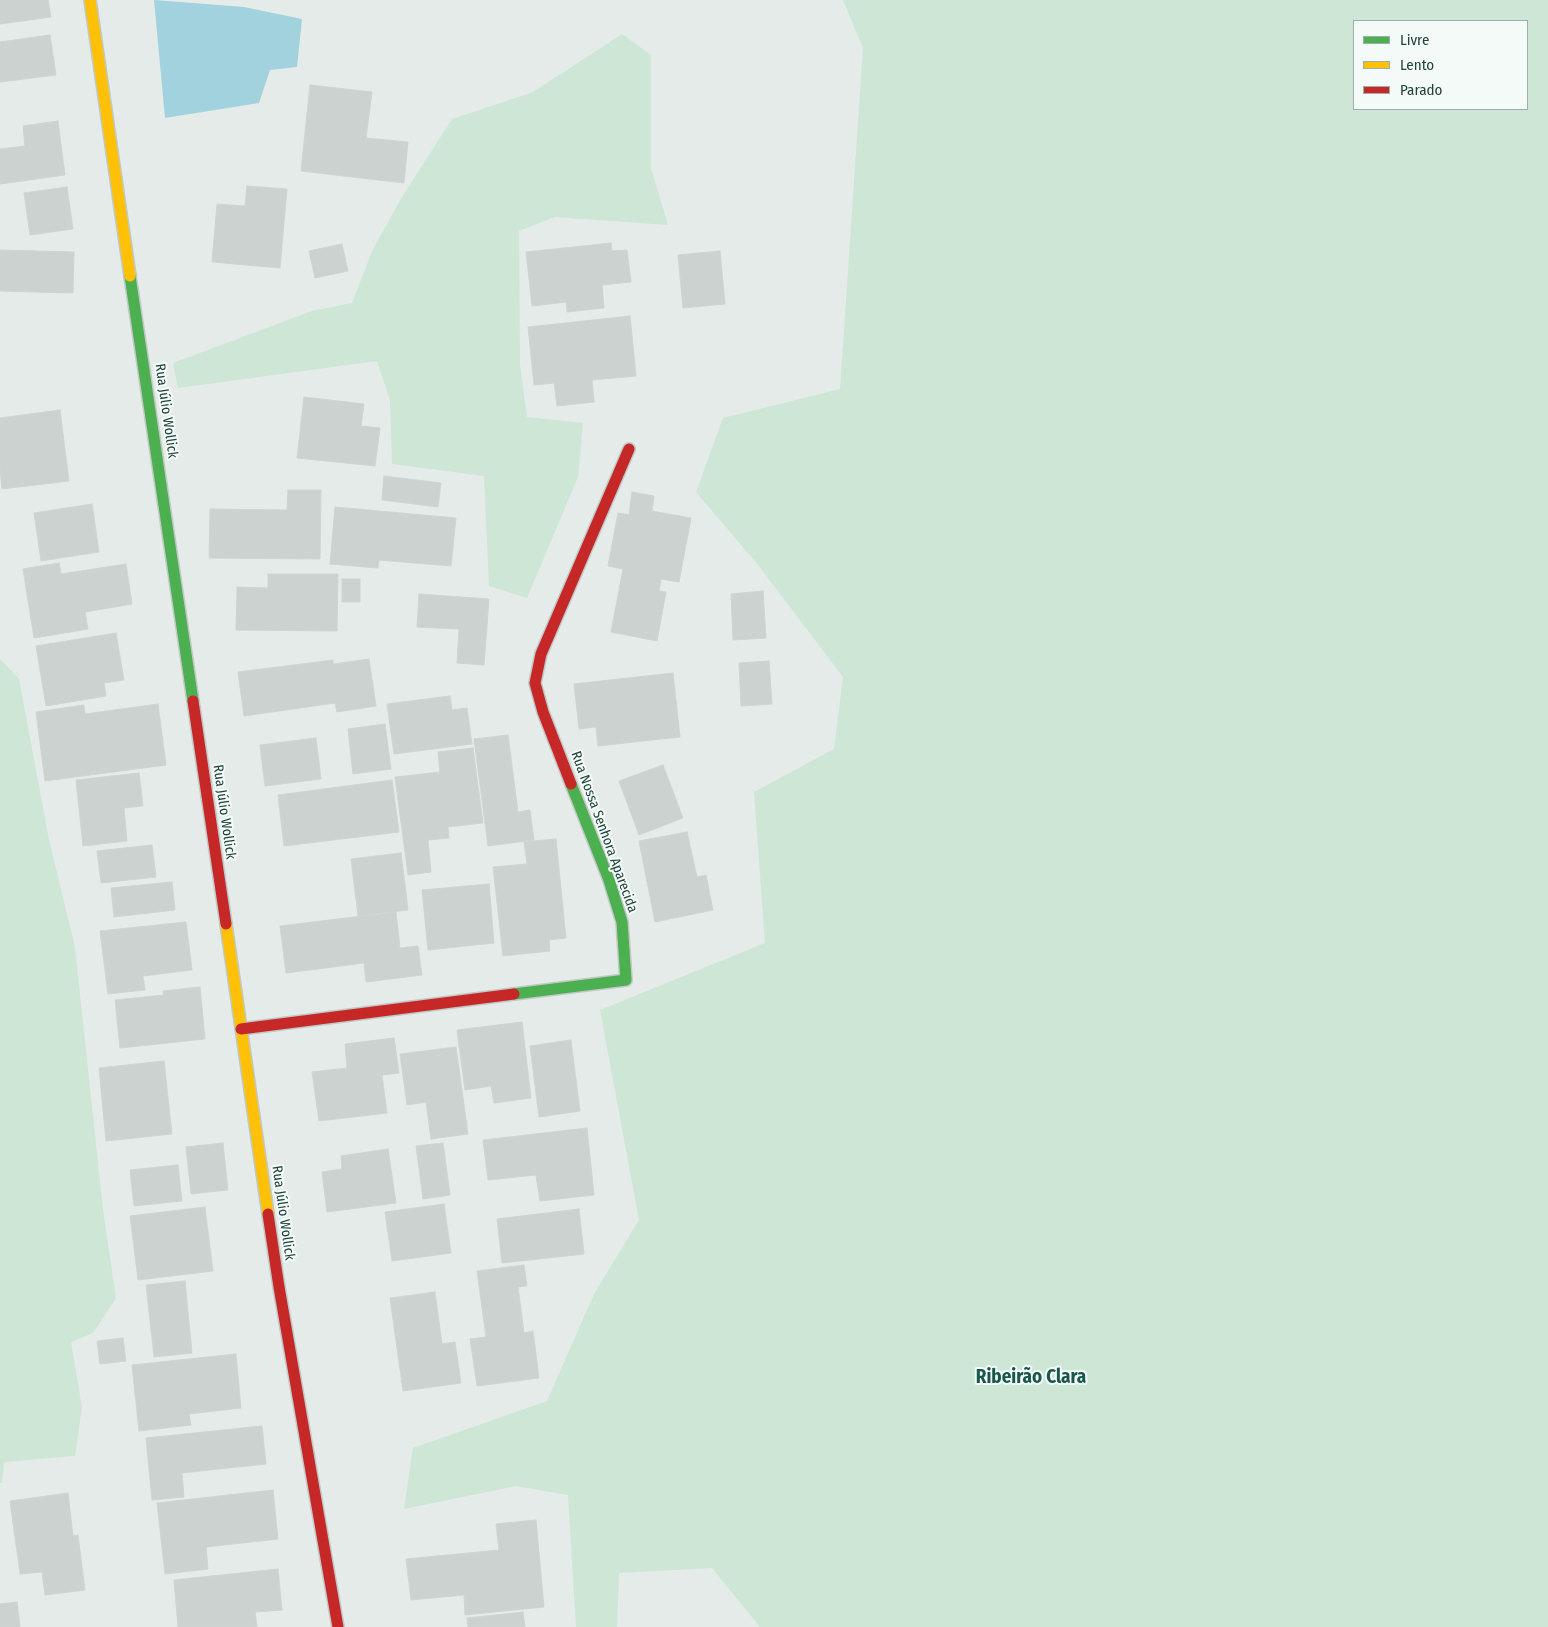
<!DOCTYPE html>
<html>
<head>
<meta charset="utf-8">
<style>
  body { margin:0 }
  #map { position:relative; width:1548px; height:1627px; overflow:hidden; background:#e5ebe9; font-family:"Fira Sans Condensed",sans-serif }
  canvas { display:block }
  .legend { position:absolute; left:1353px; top:20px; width:175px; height:90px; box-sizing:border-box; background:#f4faf7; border:1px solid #9fb0ac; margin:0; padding:6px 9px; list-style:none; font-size:15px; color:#20423b }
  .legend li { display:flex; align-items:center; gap:10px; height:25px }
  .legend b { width:25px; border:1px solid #9fb0ac }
</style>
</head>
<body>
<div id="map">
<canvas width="1548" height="1627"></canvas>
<ul class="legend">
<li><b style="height:6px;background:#4caf50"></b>Livre</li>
<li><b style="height:6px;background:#ffc107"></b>Lento</li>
<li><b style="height:6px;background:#c62828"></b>Parado</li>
</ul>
</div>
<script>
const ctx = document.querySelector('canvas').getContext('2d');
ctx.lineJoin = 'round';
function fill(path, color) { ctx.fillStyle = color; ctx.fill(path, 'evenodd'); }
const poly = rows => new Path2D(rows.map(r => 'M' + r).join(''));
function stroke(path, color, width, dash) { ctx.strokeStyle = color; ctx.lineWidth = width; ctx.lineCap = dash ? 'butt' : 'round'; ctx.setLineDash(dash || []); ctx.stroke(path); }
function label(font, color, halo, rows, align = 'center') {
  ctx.font = font + ' "Fira Sans Condensed",sans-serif'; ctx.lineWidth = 4; ctx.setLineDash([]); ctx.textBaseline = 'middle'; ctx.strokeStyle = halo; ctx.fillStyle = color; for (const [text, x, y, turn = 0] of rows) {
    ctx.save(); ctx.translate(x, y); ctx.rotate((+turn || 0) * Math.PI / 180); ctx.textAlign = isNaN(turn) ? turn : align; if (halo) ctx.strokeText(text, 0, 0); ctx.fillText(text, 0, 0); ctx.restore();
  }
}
const green = poly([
  [843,0,1548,0,1548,1627,760,1627,712,1568,619,1573,617,1627,576,1627,568,1495,516,1486,404,1509,413,1448,547,1401,594,1294,639,1220,600,1010,765,943,754,792,834,749,843,677,759,566,696,492,723,418,840,389,863,48],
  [1354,21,1527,21,1527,109,1354,109],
  [622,34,651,55,651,168,668,225,555,217,519,231,520,365,527,417,583,423,578,477,527,598,489,586,484,476,392,464,390,400,377,361,178,388,173,363,312,311,352,303,373,249,402,197,452,119,533,92],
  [0,659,19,679,49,840,75,947,103,1210,116,1298,93,1333,71,1342,82,1407,75,1456,4,1462,2,1483,0,1483]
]);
const water = poly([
  [154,0,244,7,302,19,297,67,270,70,259,103,165,118]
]);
const building = poly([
  [0,0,48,0,51,17,0,24,0,0],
  [50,35,56,75,0,82,0,42,50,35],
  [310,85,372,92,366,138,408,142,404,183,301,171,310,85],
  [58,121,65,175,0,184,0,149,25,146,23,126,58,121],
  [247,186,287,189,280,268,212,262,217,204,245,206,247,186],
  [67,187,73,229,30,235,24,193,67,187],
  [611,243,612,251,627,250,631,282,602,285,604,308,567,312,566,302,532,306,526,252,611,243],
  [342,244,348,271,315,278,309,251,342,244],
  [0,250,74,252,73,293,0,291,0,250],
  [720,251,725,304,683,308,678,255,720,251],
  [630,316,636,376,592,380,594,402,557,406,554,383,534,385,528,327,630,316],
  [304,397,364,404,361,426,380,428,375,466,297,458,304,397],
  [60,410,69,481,2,489,0,469,0,418,60,410],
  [384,476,441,483,438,507,382,500,384,476],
  [288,490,321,490,320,559,209,558,210,509,287,510,288,490],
  [632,492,654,496,652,511,691,518,679,582,661,579,659,591,666,592,657,641,611,632,623,569,608,566,618,513,629,515,632,492],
  [92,504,99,552,41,561,34,513,92,504],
  [335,507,456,518,451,566,379,560,378,568,330,564,335,507],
  [59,563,61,574,126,564,132,604,85,612,88,629,34,638,23,569,59,563],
  [268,574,338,574,337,631,236,630,237,587,268,588,268,574],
  [342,579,360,579,360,602,342,602,342,579],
  [763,591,766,638,733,640,731,594,763,591],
  [419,594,489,599,484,665,457,663,459,629,417,627,419,594],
  [116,633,124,680,104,683,106,696,46,706,36,646,116,633],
  [369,659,376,706,337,712,335,703,244,716,238,672,333,660,333,664,369,659],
  [769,661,772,704,741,706,739,663,769,661],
  [673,673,680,737,598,746,596,727,579,729,574,684,673,673],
  [450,696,452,710,467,708,472,744,394,754,387,704,450,696],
  [158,704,166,765,45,781,36,712,84,705,85,714,158,704],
  [385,724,391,769,353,774,348,729,385,724],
  [508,735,518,812,530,810,534,840,488,846,474,739,508,735],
  [316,738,321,779,265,786,260,745,316,738],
  [473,748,483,823,448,827,449,838,428,840,431,872,408,875,395,777,440,772,438,752,473,748],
  [663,765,683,818,639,835,619,781,663,765],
  [139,773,143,806,124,808,127,841,83,846,76,780,139,773],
  [392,780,399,832,284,846,278,795,392,780],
  [687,832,697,877,706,875,713,910,655,922,639,841,687,832],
  [556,839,566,938,549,940,550,951,503,956,493,867,527,864,524,842,556,839],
  [152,845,156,877,101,883,97,851,152,845],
  [401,853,408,910,358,916,351,859,401,853],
  [172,882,175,910,114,917,111,888,172,882],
  [489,884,494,943,428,950,422,890,489,884],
  [396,912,400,948,418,946,422,975,366,982,364,963,286,973,280,926,396,912],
  [186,922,192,970,143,976,145,990,108,994,100,931,186,922],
  [200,987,205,1039,120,1048,115,1000,164,995,163,991,200,987],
  [522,1022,531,1098,494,1103,491,1086,465,1090,457,1030,522,1022],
  [394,1038,399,1073,382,1075,387,1113,319,1121,312,1072,347,1068,345,1044,394,1038],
  [571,1040,580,1111,539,1117,530,1046,571,1040],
  [456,1047,468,1134,431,1139,426,1102,407,1105,400,1054,456,1047],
  [164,1061,172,1134,106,1141,99,1068,164,1061],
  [587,1128,594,1195,540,1201,536,1175,488,1180,483,1140,587,1128],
  [223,1143,228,1190,191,1194,186,1147,223,1143],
  [443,1143,450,1195,423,1199,416,1146,443,1143],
  [388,1149,396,1203,327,1212,322,1172,342,1169,341,1156,388,1149],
  [178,1165,182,1201,134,1206,130,1170,178,1165],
  [444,1204,451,1253,392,1261,385,1212,444,1204],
  [205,1207,213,1271,138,1280,130,1216,205,1207],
  [579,1209,584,1254,502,1263,497,1219,579,1209],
  [524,1265,527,1286,518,1287,524,1333,533,1331,539,1378,477,1386,470,1339,486,1337,477,1271,524,1265],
  [185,1281,192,1353,154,1357,146,1285,185,1281],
  [435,1292,442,1344,455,1342,461,1383,403,1391,390,1298,435,1292],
  [123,1338,126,1361,100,1364,97,1341,123,1338],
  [236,1354,241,1408,189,1414,191,1425,139,1431,132,1365,236,1354],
  [262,1426,266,1464,182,1473,184,1497,152,1500,146,1438,262,1426],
  [273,1490,278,1539,206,1547,208,1569,165,1574,157,1503,273,1490],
  [68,1493,73,1536,78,1535,85,1590,45,1595,42,1572,20,1574,10,1501,68,1493],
  [536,1520,544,1607,465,1615,464,1595,411,1600,406,1559,499,1550,496,1524,536,1520],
  [278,1569,282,1610,255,1612,257,1627,178,1627,174,1580,278,1569],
  [17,1602,20,1627,0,1627,0,1604,17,1602],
  [523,1612,525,1627,468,1627,467,1618,523,1612]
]);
const fast = poly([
  [130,276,193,701],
  [514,994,626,980,622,922,609,880,571,784]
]);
const slow = poly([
  [90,0,130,276],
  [226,924,268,1214]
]);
const jam = poly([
  [193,701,226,924],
  [571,784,543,712,535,683,541,654,629,449],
  [241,1029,514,994],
  [268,1214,279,1287,338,1627]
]);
const streetNames = [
  ["Rua Júlio Wollick",166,411,82],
  ["Rua Júlio Wollick",224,812,82],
  ["Rua Nossa Senhora Aparecida",604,832,70],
  ["Rua Júlio Wollick",283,1213,82]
];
const districtNames = [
  ["Ribeirão Clara",1031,1378]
];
fill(green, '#cde6d6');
fill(water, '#a1d2de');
fill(building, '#ccd2d0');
stroke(building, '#ced4d2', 1);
stroke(fast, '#c0c9c6', 14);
stroke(slow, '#c0c9c6', 14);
stroke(jam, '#c0c9c6', 14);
stroke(fast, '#4caf50', 11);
stroke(slow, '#ffc107', 11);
stroke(jam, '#c62828', 11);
label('14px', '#20423b', '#f4faf7', streetNames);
label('bold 19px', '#19574c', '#f4faf7', districtNames);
</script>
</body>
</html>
